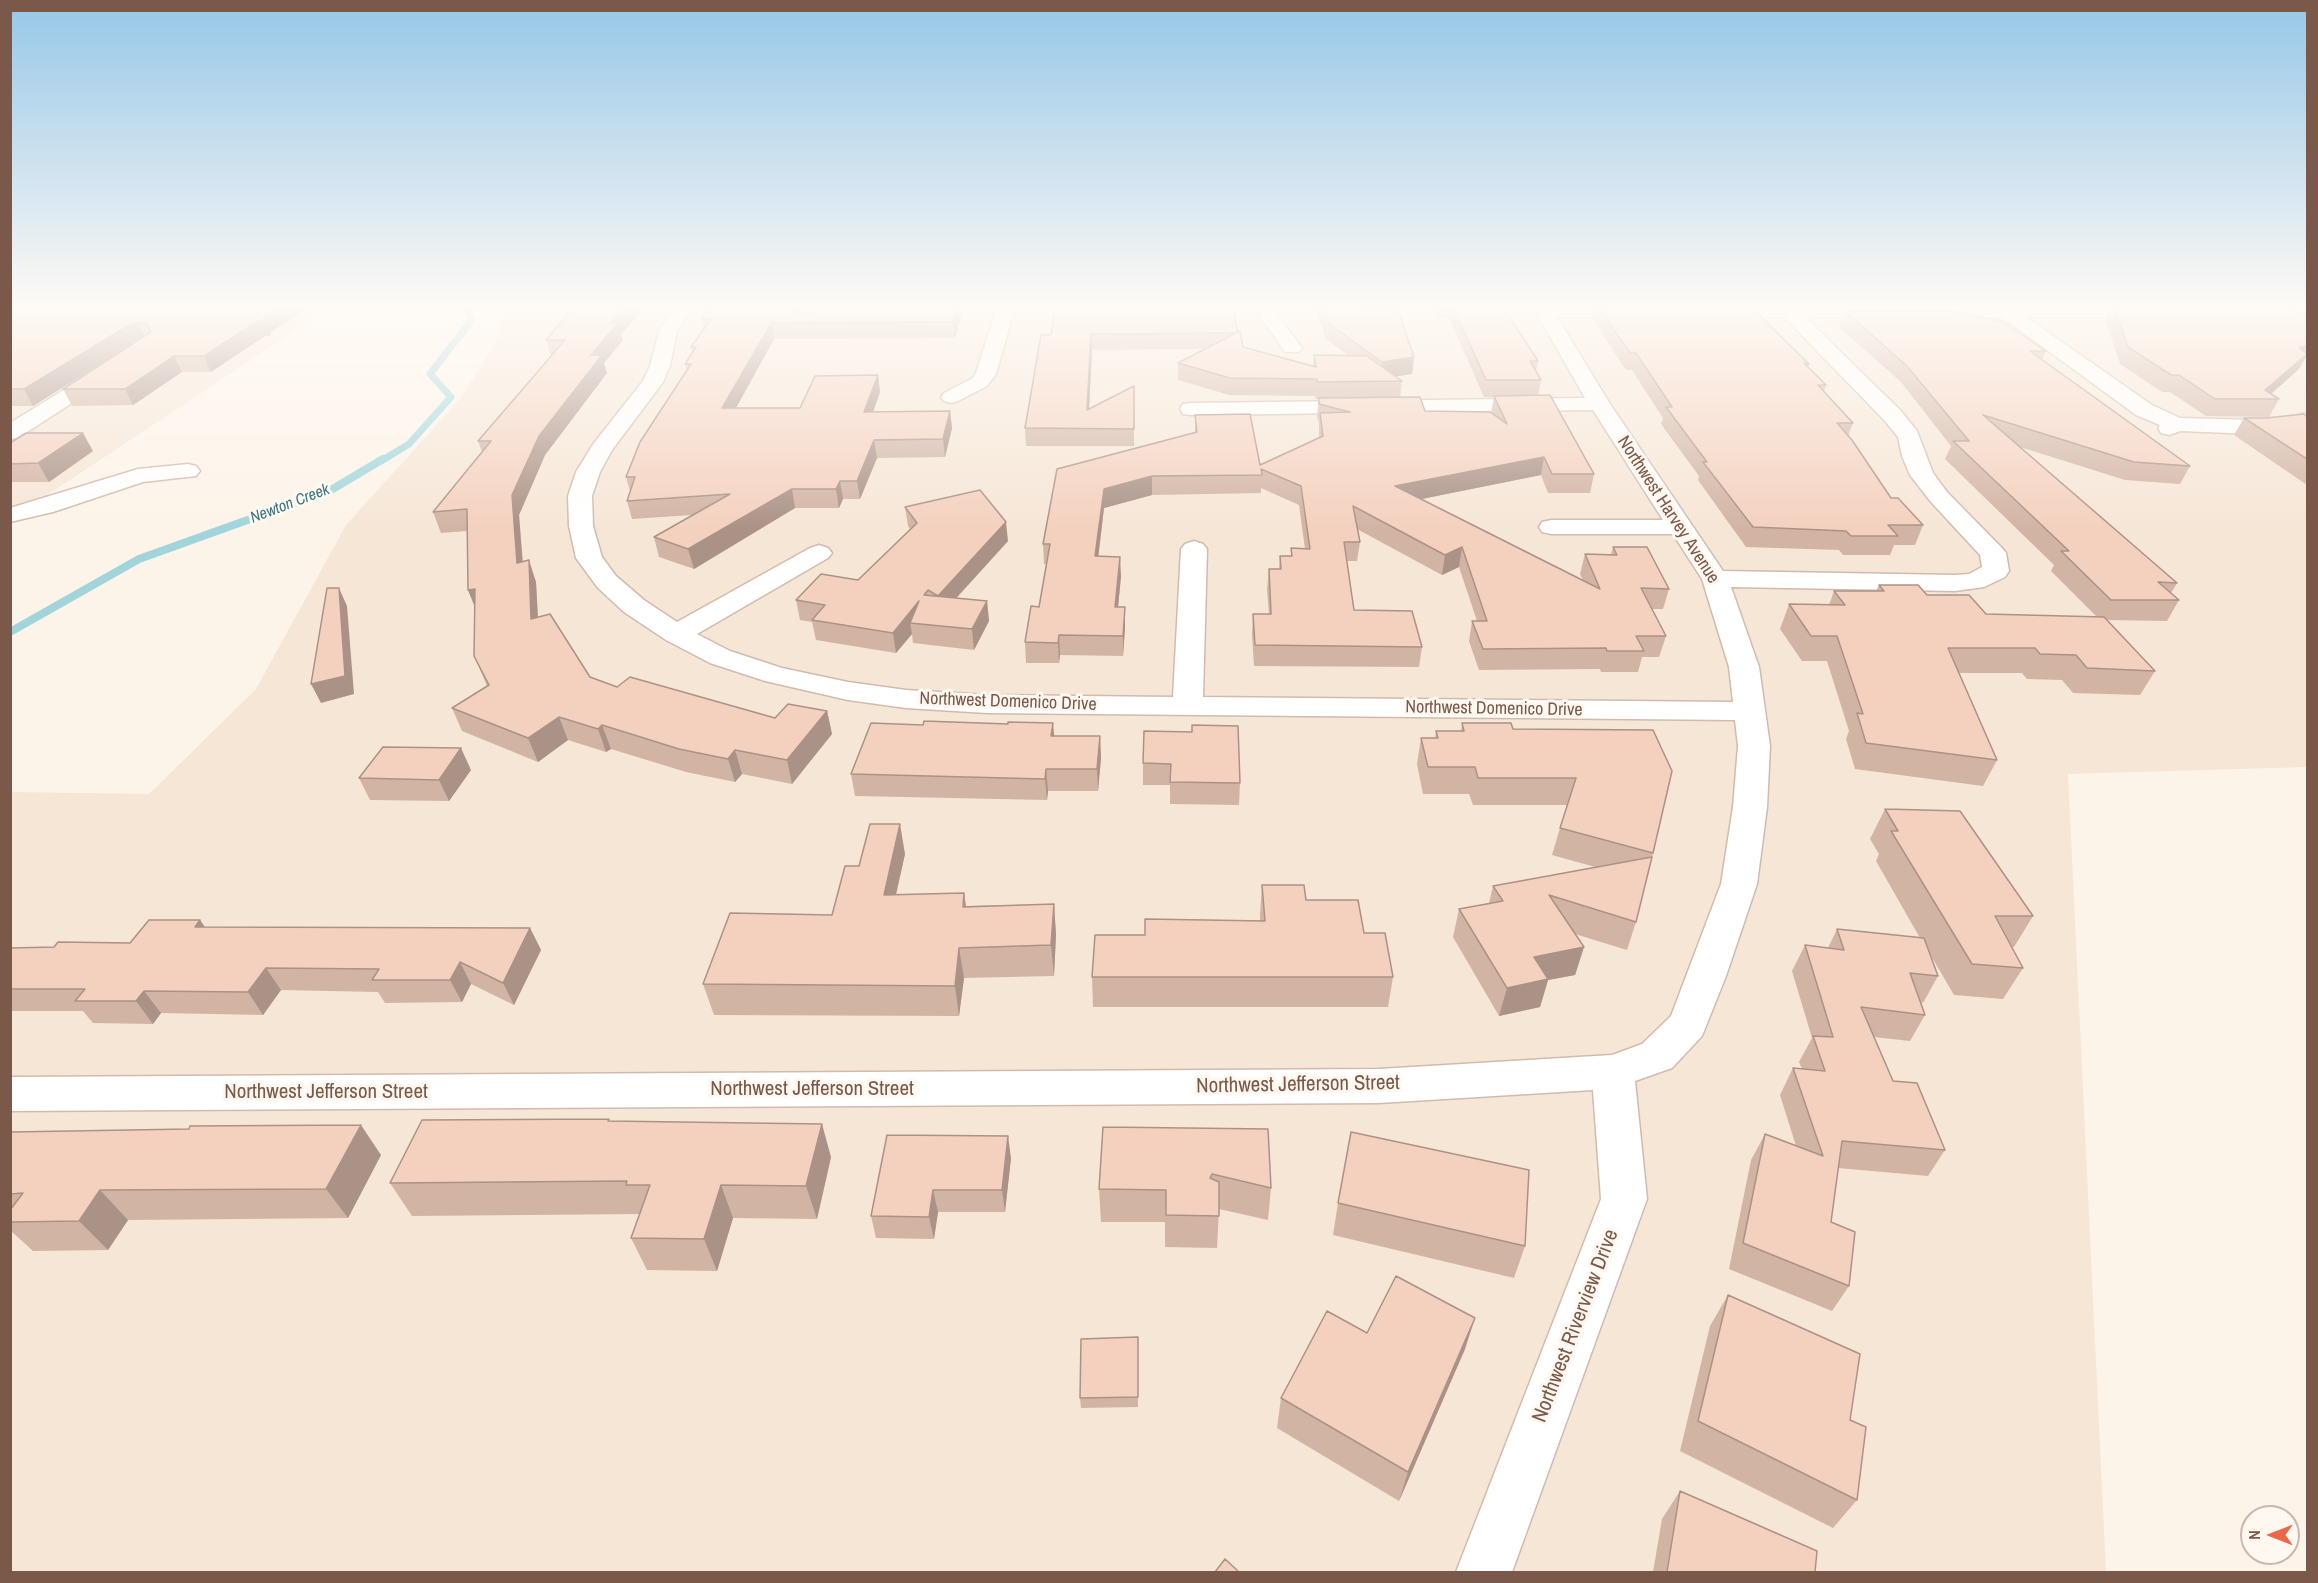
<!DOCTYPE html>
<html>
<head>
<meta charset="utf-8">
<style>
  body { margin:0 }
  #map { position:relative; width:2318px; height:1583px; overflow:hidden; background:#fdf4e9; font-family:"Archivo Narrow",sans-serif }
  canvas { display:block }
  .frame { position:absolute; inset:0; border:12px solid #7a594a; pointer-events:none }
  .north { position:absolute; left:2240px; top:1505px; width:60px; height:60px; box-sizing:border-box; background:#fff8f0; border:2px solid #cab8ae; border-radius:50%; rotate:270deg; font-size:16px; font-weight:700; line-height:24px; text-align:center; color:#7a594a }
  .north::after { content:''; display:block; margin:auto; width:21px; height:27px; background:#ec6649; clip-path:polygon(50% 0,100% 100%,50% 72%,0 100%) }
</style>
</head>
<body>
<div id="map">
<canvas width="2318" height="1583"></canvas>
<div class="frame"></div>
<div class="north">N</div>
</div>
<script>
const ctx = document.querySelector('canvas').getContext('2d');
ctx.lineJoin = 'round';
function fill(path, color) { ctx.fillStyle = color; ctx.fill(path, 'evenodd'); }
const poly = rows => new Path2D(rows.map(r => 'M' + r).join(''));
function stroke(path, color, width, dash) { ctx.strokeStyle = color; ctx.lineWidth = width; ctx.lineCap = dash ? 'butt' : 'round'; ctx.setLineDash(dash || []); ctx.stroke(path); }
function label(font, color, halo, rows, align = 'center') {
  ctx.font = font + ' "Archivo Narrow",sans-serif'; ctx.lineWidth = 6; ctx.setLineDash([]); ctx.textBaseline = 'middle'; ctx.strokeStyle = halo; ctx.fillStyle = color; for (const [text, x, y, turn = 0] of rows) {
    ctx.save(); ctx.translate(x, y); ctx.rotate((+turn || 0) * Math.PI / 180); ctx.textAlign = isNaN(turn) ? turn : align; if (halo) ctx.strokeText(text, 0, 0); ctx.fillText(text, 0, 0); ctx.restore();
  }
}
const residential = poly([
  [11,307,331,307,11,519],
  [503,307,2307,307,2307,767,2068,774,2106,1572,11,1572,11,792,149,794,256,689,346,525,460,399,498,338]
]);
const streamFar1 = poly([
  [381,461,409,444,451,397,430,374,471,321,466,307]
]);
const stream = poly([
  [10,632,139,559,331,490,383,459]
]);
const minor = poly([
  [675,307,693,307,677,331,670,366,663,382,612,450,600,472,592,496,593,526,602,557,616,576,644,600,677,622,810,548,819,545,828,548,832,553,828,558,697,634,730,651,782,668,848,682,906,690,987,695,1173,697,1181,549,1185,544,1194,541,1203,544,1207,549,1203,697,1733,702,1729,667,1702,579,1673,534,1551,534,1542,532,1539,527,1542,522,1551,520,1663,520,1593,410,1191,415,1183,414,1180,409,1183,404,1191,403,1585,398,1533,307,1644,308,1647,312,1644,316,1638,317,1557,317,1610,404,1723,571,1955,575,1969,574,1982,567,1980,555,1931,502,1910,475,1902,456,1898,437,1885,421,1784,317,1711,317,1705,316,1702,312,1705,308,2156,307,2163,312,2160,316,2154,317,2026,317,2152,405,2180,418,2255,420,2283,418,2308,413,2308,426,2283,432,2255,434,2180,431,2169,435,2161,433,2158,428,2160,425,2136,415,2002,317,1805,317,1901,411,1917,431,1933,473,1947,492,2002,548,2006,553,2009,571,2005,577,1984,587,1955,591,1731,587,1759,667,1770,746,1767,807,1757,884,1726,976,1702,1036,1672,1068,1635,1081,1647,1199,1512,1572,1456,1572,1601,1199,1593,1090,1379,1103,10,1111,10,1077,1379,1069,1612,1055,1642,1044,1671,1016,1721,884,1733,807,1738,746,1735,720,987,713,906,708,848,700,765,681,710,663,666,640,624,612,598,588,576,558,569,526,568,496,576,472,594,443,643,381,650,366,659,331,675,307],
  [997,307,1015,307,996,374,987,386,958,401,951,403,944,401,941,397,944,393,973,378,976,373,997,307],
  [1258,307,1276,307,1278,316,1302,348,1299,352,1285,352,1260,316,1258,307],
  [105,367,112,369,115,373,112,377,18,438,10,439,10,423,98,369,105,367],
  [188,464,196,466,200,471,196,476,143,482,53,512,10,522,10,508,138,469,188,464]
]);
const wall = poly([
  [10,307,308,307,271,332,270,336,265,336,211,372,182,372,133,405,72,406,63,389,117,353,33,406,10,406],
  [571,307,645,307,621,334,623,340,604,363,607,373,545,455,519,515,523,562,536,582,538,617,590,677,617,687,775,718,827,711,832,734,792,784,742,774,735,782,686,772,611,749,606,752,568,740,538,762,462,731,452,708,487,686,474,656,475,607,468,590,467,531,441,533,433,512,482,452,478,441,551,356,546,340,572,310],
  [964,307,955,338,774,339,736,408,800,408,878,375,880,392,873,412,950,411,952,428,945,457,877,458,860,499,843,499,839,508,795,508,694,569,659,557,654,537,692,515,632,519,627,501,630,491,626,477,687,371,685,364,692,354,691,347,704,329,701,318,799,315,802,315],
  [1306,307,1359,307,1360,309,1414,357,1412,374,1395,376,1402,381,1400,397,1425,411,1491,413,1494,397,1484,397,1449,318,1437,318,1431,307,1503,307,1538,361,1536,371,1541,380,1538,396,1594,474,1590,493,1548,493,1541,475,1421,499,1583,580,1580,574,1585,554,1611,555,1613,547,1669,589,1663,609,1651,609,1666,636,1659,657,1642,657,1638,672,1601,672,1600,669,1479,670,1469,641,1472,621,1477,621,1459,567,1442,575,1357,529,1360,542,1357,561,1346,561,1354,610,1422,647,1419,667,1254,666,1252,634,1253,614,1269,614,1267,589,1269,569,1279,569,1280,556,1291,556,1291,548,1305,549,1299,505,1261,488,1261,493,1152,495,1104,508,1098,557,1121,576,1118,607,1125,628,1123,656,1060,655,1059,663,1026,663,1025,642,1039,607,1047,564,1044,564,1043,544,1195,433,1195,415,1260,465,1319,438,1319,422,1318,421,1317,416,1319,399,1316,399,1315,396,1229,395,1178,380,1178,363,1205,349,1092,350,1089,410,1134,386,1134,446,1026,446,1025,428,1051,335,1238,333,1243,347,1313,367,1314,355,1349,356,1326,339,1316,310,1308,311],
  [1594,307,1751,307,1809,364,1808,367,1826,385,1824,391,1853,423,1848,436,1891,498,1923,525,1915,545,1894,545,1890,555,1843,555,1839,550,1746,547,1698,480,1699,476,1661,424,1663,418,1632,370,1626,370,1592,318],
  [2111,307,2279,307,2305,359,2298,370,2271,394,2279,399,2269,417,2206,416,2170,392,2162,392,2120,364,2105,319],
  [1845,311,2046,351,2042,360,2190,466,2180,484,2125,480,2020,447,2177,583,2171,593,2179,600,2167,621,2107,620,2155,671,2140,695,2073,693,2062,680,2027,679,2022,673,1958,673,1997,760,1983,786,1855,769,1846,739,1849,731,1827,661,1802,661,1780,629,1789,604,1829,605,1834,591,1876,591,1879,585,1927,595,1986,614,2097,617,2051,571,2054,565,1945,459,1951,446,1901,382,1839,327],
  [2307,417,2307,485,2234,435,2244,418,2266,418],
  [10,443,93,451,49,482,10,482],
  [905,507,1008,541,956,598,987,601,989,621,974,650,913,643,912,634,896,653,816,640,812,622,800,620,796,600,858,580,911,530,908,526],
  [1462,723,1513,729,1653,730,1653,853,1636,922,1627,950,1575,934,1584,947,1575,975,1548,980,1540,1007,1499,1016,1453,937,1459,909,1489,903,1493,886,1595,867,1552,855,1560,828,1567,805,1473,805,1469,794,1423,794,1417,764,1421,738,1435,738,1436,731,1461,731],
  [1192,732,1240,783,1239,805,1170,804,1170,785,1143,785,1143,763],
  [1054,736,1100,736,1101,758,1098,791,1048,791,1047,800,855,796,851,774],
  [471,770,449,801,370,800,359,778],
  [1885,809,2033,916,2014,947,2012,947,2023,968,2003,999,1954,995,1930,954,1938,976,1923,1003,1921,1002,1925,1015,1910,1041,1874,1037,1893,1081,1945,1150,1928,1176,1838,1168,1831,1222,1849,1286,1832,1311,1729,1269,1751,1160,1765,1134,1796,1146,1780,1095,1793,1068,1802,1069,1799,1062,1812,1038,1792,971,1805,945,1828,948,1837,929,1920,938,1876,861,1879,854,1870,839],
  [905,854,896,895,964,893,966,906,1054,904,1056,935,1054,976,964,978,959,1016,714,1015,703,984,832,915,859,866],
  [1262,885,1306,900,1364,933,1393,977,1388,1007,1093,1007,1092,977,1145,935,1260,921,1260,914],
  [200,920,205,927,530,928,541,950,514,1005,471,984,462,1002,385,1003,378,992,281,990,263,1015,161,1013,153,1024,93,1023,83,1011,10,1011,10,948,54,947,130,943],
  [610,1121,831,1157,817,1219,733,1218,717,1271,647,1270,631,1238,640,1215,639,1214,412,1216,390,1183],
  [1103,1127,1271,1188,1268,1220,1219,1209,1217,1248,1165,1247,1165,1222,1101,1222,1099,1189],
  [10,1132,381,1155,348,1218,128,1220,108,1250,33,1251,10,1230],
  [1011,1158,1005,1212,938,1212,934,1239,876,1238,871,1216],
  [1338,1203,1525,1246,1514,1278,1333,1235],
  [1728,1295,1850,1420,1857,1500,1833,1528,1680,1451,1710,1326],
  [1367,1333,1465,1349,1399,1501,1277,1428,1281,1398],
  [1138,1337,1138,1407,1081,1408,1080,1398],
  [1680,1491,1815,1572,1653,1572,1662,1519]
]);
const shadedWall = poly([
  [279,307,308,307,271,332,270,336,265,336,211,372,204,356],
  [625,307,645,307,621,334,623,340,604,363,607,373,545,455,519,515,524,584,517,563,512,495,539,436,591,355,610,323],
  [792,307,802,307,794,324,791,308],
  [958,307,964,307,955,338,953,322],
  [138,322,146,338,139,340,33,406,24,389,131,324],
  [771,323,774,339,726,426,722,408],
  [1091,334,1092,350,1088,428,1087,410],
  [2307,345,2307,357,2305,359,2298,370,2265,399,2265,390,2299,348],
  [174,356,182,372,133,405,125,389],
  [1414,357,1412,374,1380,379,1382,362],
  [878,375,880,392,867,429,864,412],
  [950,411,952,428,945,457,943,439],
  [83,433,93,451,49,482,38,463],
  [874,440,877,458,860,499,857,481],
  [1544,457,1541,475,1392,505,1395,486],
  [1152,476,1152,495,1104,508,1096,576,1095,556,1104,489],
  [840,481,843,499,839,508,836,489],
  [792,489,795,508,694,569,688,549],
  [1006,522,1008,541,940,616,938,596],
  [1462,547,1459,567,1442,575,1445,555],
  [1120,557,1121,576,1116,628,1115,607],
  [529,560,536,582,539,641,531,619],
  [339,588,347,606,354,694,321,703,311,684],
  [475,589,477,612,468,590],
  [919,601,910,623,912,634,896,653,893,633],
  [987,601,989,621,974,650,972,629],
  [1125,607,1125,628,1123,656,1123,636],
  [1059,635,1060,655,1059,663,1058,643],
  [827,711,832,734,792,784,787,760],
  [559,717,568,740,538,762,528,738],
  [1053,723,1055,744,1051,736],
  [602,725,611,749,606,752,598,729],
  [1100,736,1101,758,1098,791,1097,769],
  [461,748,471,770,449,801,439,780],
  [735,750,742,774,735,782,728,759],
  [1046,769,1048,791,1047,800,1045,779],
  [900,824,905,854,889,925,884,895],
  [964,893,968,923,963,907],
  [1054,904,1056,935,1054,976,1051,945],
  [200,920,215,942,195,927],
  [530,928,541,950,514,1005,503,983],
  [1584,947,1575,975,1548,980,1540,1007,1499,1016,1507,988,1534,957],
  [959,948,964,978,959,1016,955,986],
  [460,962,471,984,462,1002,450,980],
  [266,968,281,990,263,1015,248,992],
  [144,991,161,1013,153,1024,136,1001],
  [822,1124,831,1157,817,1219,806,1186],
  [361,1125,381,1155,348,1218,326,1189],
  [1008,1136,1011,1158,1005,1212,1002,1190],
  [721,1185,733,1218,717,1271,704,1239],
  [100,1190,128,1220,108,1250,79,1221],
  [933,1190,938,1212,934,1239,929,1217],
  [1475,1318,1465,1349,1399,1501,1408,1472]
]);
const building = poly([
  [10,307,279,307,265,316,263,320,258,321,204,356,174,356,125,389,63,389,151,332,147,324,138,322,131,324,24,389,10,389,10,307],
  [574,307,625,307,610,323,618,323,591,355,602,355,539,436,512,495,517,563,529,560,531,619,550,614,590,677,617,687,630,677,775,718,788,704,827,711,787,760,735,750,728,759,679,749,602,725,598,729,559,717,528,738,452,708,489,685,474,656,475,589,468,590,467,509,433,512,491,441,478,441,565,340,546,340,574,307],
  [709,307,792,307,791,308,795,313,802,315,811,312,814,307,958,307,953,322,771,323,722,408,800,408,815,376,878,375,864,412,950,411,943,439,874,440,857,481,840,481,836,489,792,489,688,549,654,537,730,494,627,501,635,477,626,477,640,442,691,364,685,364,696,347,691,347,712,318,701,318,709,307],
  [1055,307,1233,307,1238,333,1240,331,1243,347,1316,367,1314,355,1367,356,1402,381,1317,382,1317,379,1230,378,1178,363,1236,333,1091,334,1087,410,1134,386,1134,429,1025,428,1041,335,1051,335,1055,307],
  [1322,307,1359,307,1360,309,1398,309,1414,357,1382,362,1328,323,1322,307],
  [1453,307,1503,307,1538,361,1530,361,1541,380,1486,380,1453,307],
  [1598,307,1751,307,1809,364,1804,363,1826,385,1818,385,1853,423,1837,423,1852,440,1891,498,1898,498,1923,525,1888,525,1898,536,1851,536,1846,531,1753,527,1703,462,1707,462,1666,407,1672,407,1636,353,1630,353,1598,307],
  [2114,307,2279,307,2307,315,2307,345,2299,348,2307,354,2265,390,2279,399,2215,399,2179,375,2171,375,2128,347,2114,307],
  [1845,311,1955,311,2003,322,2046,351,2030,351,2190,466,2134,462,1983,415,2177,583,2158,582,2179,600,2111,600,2061,551,2069,551,1953,441,1969,441,1907,366,1845,311],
  [1550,395,1594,474,1552,474,1544,457,1395,486,1600,589,1585,554,1617,555,1613,547,1647,547,1669,589,1641,588,1666,636,1636,636,1644,651,1607,651,1606,648,1483,649,1472,621,1487,621,1462,547,1445,555,1353,506,1360,542,1344,542,1354,610,1412,611,1422,647,1255,645,1253,614,1271,614,1269,569,1281,569,1280,556,1292,556,1291,548,1310,549,1301,486,1261,469,1262,475,1152,476,1104,489,1095,556,1120,557,1115,607,1125,607,1123,636,1059,635,1058,643,1025,642,1031,606,1039,607,1050,544,1043,544,1057,469,1197,432,1195,415,1250,414,1260,465,1323,436,1320,413,1350,412,1319,404,1319,398,1420,397,1425,411,1490,412,1507,424,1494,396,1550,395],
  [2304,414,2307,417,2307,459,2244,418,2266,418,2304,414],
  [26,433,83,433,38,463,10,464,10,443,26,433],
  [980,490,1006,522,938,596,928,590,924,595,987,601,972,629,910,623,919,601,893,633,812,620,825,605,796,600,821,574,858,580,917,523,905,507,980,490],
  [1879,585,1918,585,1927,595,1969,595,1986,614,2104,617,2155,671,2087,668,2076,655,2040,654,2035,648,1948,648,1997,760,1866,743,1857,713,1863,714,1837,636,1811,636,1789,604,1845,605,1834,591,1884,591,1879,585],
  [327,588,339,588,345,676,311,684,327,588],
  [924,721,1008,724,1008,722,1053,723,1051,736,1100,736,1097,769,1046,769,1045,779,851,774,871,723,923,725,924,721],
  [1462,723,1511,723,1513,729,1653,730,1672,771,1653,853,1560,828,1576,778,1478,778,1475,767,1428,767,1421,738,1438,738,1436,731,1464,731,1462,723],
  [1192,725,1238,726,1240,783,1170,782,1171,764,1143,763,1144,731,1192,732,1192,725],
  [383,747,461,748,439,780,359,778,383,747],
  [1885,809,1960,811,2033,916,1995,916,2023,968,1972,964,1891,831,1898,831,1885,809],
  [870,824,900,824,884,895,964,893,963,907,1054,904,1051,945,959,948,955,986,703,984,730,913,832,915,845,866,859,866,870,824],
  [1652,857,1636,922,1549,895,1584,947,1534,957,1548,979,1507,988,1459,909,1503,901,1493,886,1652,857],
  [1262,885,1304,885,1306,900,1358,900,1364,933,1385,933,1393,977,1092,977,1095,935,1145,935,1145,919,1265,921,1262,885],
  [149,920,200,920,195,927,530,928,503,983,460,962,450,980,372,980,379,969,266,968,248,992,144,991,136,1001,75,1001,85,989,10,989,10,948,54,947,58,942,130,943,149,920],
  [1837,929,1924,938,1938,976,1910,973,1925,1015,1861,1007,1893,1081,1917,1083,1945,1150,1842,1141,1831,1222,1855,1232,1849,1286,1743,1243,1765,1134,1823,1156,1793,1068,1825,1071,1813,1036,1833,1037,1805,945,1844,950,1837,929],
  [609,1119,608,1121,822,1124,806,1186,721,1185,704,1239,631,1238,650,1185,626,1185,627,1181,390,1183,422,1120,609,1119],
  [361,1125,326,1189,100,1190,79,1221,10,1222,10,1210,23,1193,10,1194,10,1132,189,1129,190,1126,361,1125],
  [1103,1127,1268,1129,1271,1188,1212,1174,1210,1178,1219,1182,1219,1216,1166,1215,1166,1190,1099,1189,1103,1127],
  [1351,1132,1529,1170,1525,1246,1338,1203,1351,1132],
  [887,1135,1008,1136,1002,1190,933,1190,929,1217,871,1216,887,1135],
  [1396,1276,1475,1318,1408,1472,1281,1398,1327,1311,1367,1333,1396,1276],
  [1728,1295,1860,1354,1850,1420,1866,1427,1857,1500,1698,1421,1728,1295],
  [1138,1337,1138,1397,1080,1398,1081,1339,1138,1337],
  [1680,1491,1817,1551,1815,1572,1667,1572,1680,1491],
  [1225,1559,1239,1572,1215,1572,1225,1559]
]);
const farWaternames = [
  ["Newton Creek",290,504,-21]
];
const streetNames = [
  ["Northwest Harvey Avenue",1668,510,57],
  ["Northwest Domenico Drive",1008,702,2],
  ["Northwest Domenico Drive",1494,709,1]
];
const nearStreetnames = [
  ["Northwest Jefferson Street",1298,1085,-1],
  ["Northwest Jefferson Street",812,1089],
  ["Northwest Jefferson Street",326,1092],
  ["Northwest Riverview Drive",1576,1326,-69]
];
fill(residential, '#f6e6d6');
stroke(streamFar1, '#a1d5db', 7);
stroke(stream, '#a1d5db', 8);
stroke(minor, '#d1bbad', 3);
fill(minor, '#fff');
fill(wall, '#d2b4a4');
fill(shadedWall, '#ab9286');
fill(building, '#f4d1bf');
stroke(building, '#ab9286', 1.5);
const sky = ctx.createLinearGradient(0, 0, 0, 529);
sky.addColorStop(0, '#96c7e8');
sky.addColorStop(0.58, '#fefaf5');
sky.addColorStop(1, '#fefaf500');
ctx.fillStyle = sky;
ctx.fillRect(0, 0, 2318, 529);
label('italic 16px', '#3c777f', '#fff8f0', farWaternames);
label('18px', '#7a594a', '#fff8f0', streetNames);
label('21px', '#7a594a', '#fff8f0', nearStreetnames);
</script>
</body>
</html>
